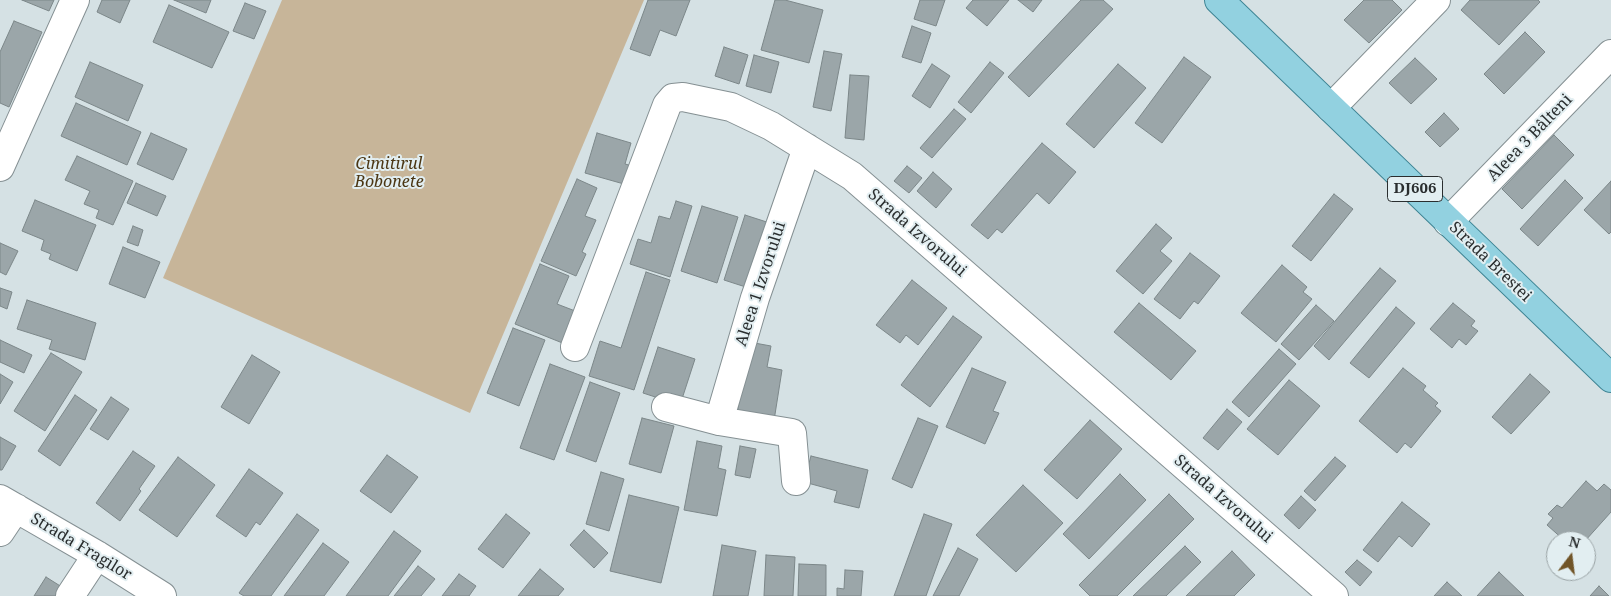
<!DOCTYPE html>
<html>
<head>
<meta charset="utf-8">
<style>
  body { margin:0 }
  #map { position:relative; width:1611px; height:596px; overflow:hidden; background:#d5e1e4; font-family:"Noto Serif",serif }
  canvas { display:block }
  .north { position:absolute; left:1546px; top:531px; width:50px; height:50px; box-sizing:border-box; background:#e2eef1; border:1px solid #98a1a3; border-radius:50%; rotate:15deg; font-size:14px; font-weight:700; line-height:20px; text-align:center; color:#2a2e2f }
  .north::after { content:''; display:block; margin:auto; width:18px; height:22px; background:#715528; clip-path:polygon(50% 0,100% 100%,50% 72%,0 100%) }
</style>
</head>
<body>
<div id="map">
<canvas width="1611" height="596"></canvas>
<div class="north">N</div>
</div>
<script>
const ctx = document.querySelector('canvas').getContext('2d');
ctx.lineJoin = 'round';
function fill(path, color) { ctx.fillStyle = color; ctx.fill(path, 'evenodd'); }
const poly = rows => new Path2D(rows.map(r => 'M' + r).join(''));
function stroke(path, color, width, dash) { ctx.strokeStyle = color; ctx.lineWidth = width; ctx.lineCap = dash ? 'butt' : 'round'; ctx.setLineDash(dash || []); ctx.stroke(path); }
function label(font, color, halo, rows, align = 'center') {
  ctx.font = font + ' "Noto Serif",serif'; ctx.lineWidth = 4; ctx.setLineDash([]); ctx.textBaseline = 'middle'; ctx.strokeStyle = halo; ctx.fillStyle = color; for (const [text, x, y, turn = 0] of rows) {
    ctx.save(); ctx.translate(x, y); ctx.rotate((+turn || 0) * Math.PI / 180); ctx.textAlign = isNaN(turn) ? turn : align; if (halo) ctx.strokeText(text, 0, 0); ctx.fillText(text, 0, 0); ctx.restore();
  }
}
const green = poly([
  [282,0,644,0,470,413,163,278]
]);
const building = poly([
  [22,0,54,0,49,11,22,0],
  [102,0,130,0,120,23,97,12,102,0],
  [174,0,211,0,206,13,174,0],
  [648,0,690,0,676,36,660,30,650,56,630,49,648,0],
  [775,0,785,0,823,10,809,63,761,50,775,0],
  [920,0,945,0,936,26,914,19,920,0],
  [973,0,1009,0,987,26,966,8,973,0],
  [1018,0,1042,0,1033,12,1018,0],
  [1081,0,1103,0,1113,9,1029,97,1008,77,1081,0],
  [1364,0,1392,0,1402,10,1369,43,1344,20,1364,0],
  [1470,0,1538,0,1540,2,1499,45,1461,10,1470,0],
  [245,3,266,11,254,39,233,31,245,3],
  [169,5,229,32,212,68,153,42,169,5],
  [14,21,42,32,9,107,0,103,0,52,14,21],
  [912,26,931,33,921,63,902,57,912,26],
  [1525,32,1545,52,1504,94,1484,74,1525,32],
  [724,47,748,55,739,84,715,76,724,47],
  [824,51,842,54,831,111,813,107,824,51],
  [754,55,779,62,771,93,746,86,754,55],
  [1184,57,1211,77,1162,143,1135,123,1184,57],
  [1415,58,1437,79,1411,104,1389,83,1415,58],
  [90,62,143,85,128,121,75,97,90,62],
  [990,62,1004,73,971,113,958,102,990,62],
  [932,64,950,76,930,108,912,96,932,64],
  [1118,64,1146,88,1094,148,1066,124,1118,64],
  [850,75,869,76,864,140,845,138,850,75],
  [76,103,141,132,127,165,61,136,76,103],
  [954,109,966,119,932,158,920,148,954,109],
  [1444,113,1459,129,1440,147,1425,132,1444,113],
  [151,133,187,149,173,180,137,164,151,133],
  [597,133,631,143,625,164,636,167,631,186,585,173,597,133],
  [1554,135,1574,155,1522,209,1502,189,1554,135],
  [1042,143,1076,172,1049,204,1037,193,1002,233,997,229,988,239,971,225,1042,143],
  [77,156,133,181,113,225,96,218,99,210,84,204,90,191,65,180,77,156],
  [907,166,922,178,909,193,894,181,907,166],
  [933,172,952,189,936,208,917,191,933,172],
  [577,179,597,188,585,216,596,220,582,252,586,254,576,276,541,261,577,179],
  [1565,180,1583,198,1538,246,1520,229,1565,180],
  [1611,181,1611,232,1609,234,1584,210,1611,181],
  [136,183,166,196,157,216,127,203,136,183],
  [1334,194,1353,209,1311,261,1292,246,1334,194],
  [35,200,96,225,77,271,49,259,51,254,41,250,44,240,22,231,35,200],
  [676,201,692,206,670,277,630,264,638,239,651,243,659,216,670,219,676,201],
  [702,206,738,217,717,283,681,271,702,206],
  [745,215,776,225,755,290,724,280,745,215],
  [1156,224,1172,238,1160,251,1172,261,1143,294,1116,271,1156,224],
  [133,226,143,230,138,246,127,242,133,226],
  [0,243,18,251,6,275,0,272,0,243],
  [123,247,160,262,145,298,109,284,123,247],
  [1190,253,1220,276,1198,304,1194,301,1180,319,1154,299,1190,253],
  [540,264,569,276,557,304,583,314,570,346,515,324,540,264],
  [1282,265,1307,287,1303,292,1312,299,1276,342,1241,313,1282,265],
  [1380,268,1396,281,1329,360,1314,346,1380,268],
  [646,272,670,280,634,390,589,376,600,341,621,348,646,272],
  [912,280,947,308,918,345,906,335,900,343,876,325,912,280],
  [0,288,12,292,7,309,0,306,0,288],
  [27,300,96,323,85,360,49,349,52,340,17,329,27,300],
  [1139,303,1196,351,1171,380,1114,332,1139,303],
  [1453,303,1475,321,1471,326,1478,331,1466,345,1459,339,1452,348,1430,329,1453,303],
  [1316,305,1334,321,1299,360,1281,344,1316,305],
  [1396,307,1415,323,1369,378,1350,363,1396,307],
  [953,316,982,337,930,407,901,385,953,316],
  [513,328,545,340,519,406,487,393,513,328],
  [0,340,32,355,24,373,0,362,0,340],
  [749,342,771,346,767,367,782,370,773,427,736,420,749,342],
  [658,347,695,359,680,405,643,393,658,347],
  [1279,349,1296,364,1249,417,1232,402,1279,349],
  [51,353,82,372,45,431,14,411,51,353],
  [252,355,280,372,249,424,221,407,252,355],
  [550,364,585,377,554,460,520,448,550,364],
  [972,368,1006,382,993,411,999,413,985,444,946,427,972,368],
  [1403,368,1426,386,1423,390,1438,403,1435,406,1441,411,1411,448,1405,443,1397,453,1359,421,1403,368],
  [0,374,13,382,0,404,0,374],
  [1530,374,1550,392,1511,434,1492,417,1530,374],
  [1289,380,1320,406,1278,455,1247,429,1289,380],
  [590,382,620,393,596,462,566,451,590,382],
  [75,395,97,410,60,466,38,451,75,395],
  [111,397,129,409,108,440,90,429,111,397],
  [1227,409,1242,422,1218,450,1203,438,1227,409],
  [642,418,674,426,661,473,629,464,642,418],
  [918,418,938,426,912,488,892,479,918,418],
  [1090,420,1122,449,1077,499,1044,470,1090,420],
  [0,437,16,446,2,470,0,470,0,437],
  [697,441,722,446,718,468,726,470,717,516,684,510,697,441],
  [740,446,756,449,750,478,735,475,740,446],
  [133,451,155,466,139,489,141,491,120,521,96,503,133,451],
  [387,455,418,477,391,513,360,491,387,455],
  [811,456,868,470,859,508,834,502,837,491,804,482,811,456],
  [178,457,215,485,177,537,139,510,178,457],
  [1335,457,1346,466,1315,501,1304,491,1335,457],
  [249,469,283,493,260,525,256,522,246,537,216,516,249,469],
  [601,472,624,479,609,531,586,524,601,472],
  [1120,474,1146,500,1089,559,1063,534,1120,474],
  [1586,481,1597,491,1604,484,1611,490,1611,512,1585,541,1565,541,1547,525,1553,518,1548,514,1557,505,1562,508,1586,481],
  [1023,485,1063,523,1016,572,976,535,1023,485],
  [1169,494,1194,519,1117,596,1090,596,1079,585,1169,494],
  [629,495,679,507,661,583,610,571,629,495],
  [1301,496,1316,510,1299,529,1284,515,1301,496],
  [1402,502,1430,524,1412,547,1399,536,1378,562,1363,550,1402,502],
  [297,514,319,530,271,596,244,596,239,593,297,514],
  [506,514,530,533,503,568,478,549,506,514],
  [924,514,952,524,926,596,894,596,924,514],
  [584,530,608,553,594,568,570,545,584,530],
  [394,531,421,551,388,596,346,596,394,531],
  [323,543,349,562,324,596,284,596,323,543],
  [722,545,756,551,748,596,713,596,722,545],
  [1185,546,1201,562,1166,596,1133,596,1185,546],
  [958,548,978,559,959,596,933,596,958,548],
  [1232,551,1255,575,1234,596,1186,596,1232,551],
  [766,555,795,557,793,596,764,596,766,555],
  [1357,560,1372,572,1360,586,1345,572,1357,560],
  [799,564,826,565,826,596,798,596,799,564],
  [418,566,435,579,421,596,394,596,418,566],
  [540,569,564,589,558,596,518,596,540,569],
  [845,570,863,571,861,596,837,596,837,588,844,589,845,570],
  [1499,572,1524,596,1477,596,1499,572],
  [459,574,476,586,469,596,442,596,459,574],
  [46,577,65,589,60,596,34,596,46,577],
  [1447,582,1462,596,1434,596,1447,582],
  [1599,586,1609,596,1590,596,1599,586]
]);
const street = poly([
  [1331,108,1436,0],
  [0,167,75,0],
  [1448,222,1611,54],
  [575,347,667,105,673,98,683,97,731,107,771,126,852,176,1334,596],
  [666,407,719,421,792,433,796,481],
  [719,421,755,298,807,148],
  [0,499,97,555,162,596],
  [0,532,16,508],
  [70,596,97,555]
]);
const primary = poly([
  [1219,0,1611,378]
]);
const shields = [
  [1415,189,55]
];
const shieldNames = [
  ["DJ606",1415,189]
];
const streetNames = [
  ["Aleea 3 Bâlteni",1530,138,-46],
  ["Strada Izvorului",917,233,41],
  ["Strada Brestei",1490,262,44],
  ["Aleea 1 Izvorului",761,284,-72],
  ["Strada Izvorului",1223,499,41],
  ["Strada Fragilor",81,547,31]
];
const parkNames = [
  ["Cimitirul",389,164],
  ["Bobonete",389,182]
];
fill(green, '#c7b599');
fill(building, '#9ba6a9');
stroke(building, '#7c8789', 1);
stroke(street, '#859093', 30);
stroke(primary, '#3e8494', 30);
stroke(street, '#fff', 28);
stroke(primary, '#92d1e0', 28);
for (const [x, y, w] of shields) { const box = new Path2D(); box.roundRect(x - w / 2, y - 12.5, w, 25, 4); ctx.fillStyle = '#e2eef1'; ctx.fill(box); stroke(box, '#2a2e2f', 1); }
label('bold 15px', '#2a2e2f', null, shieldNames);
label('16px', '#2a2e2f', '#e2eef1', streetNames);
label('italic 16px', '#4b3613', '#e2eef1', parkNames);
</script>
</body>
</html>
